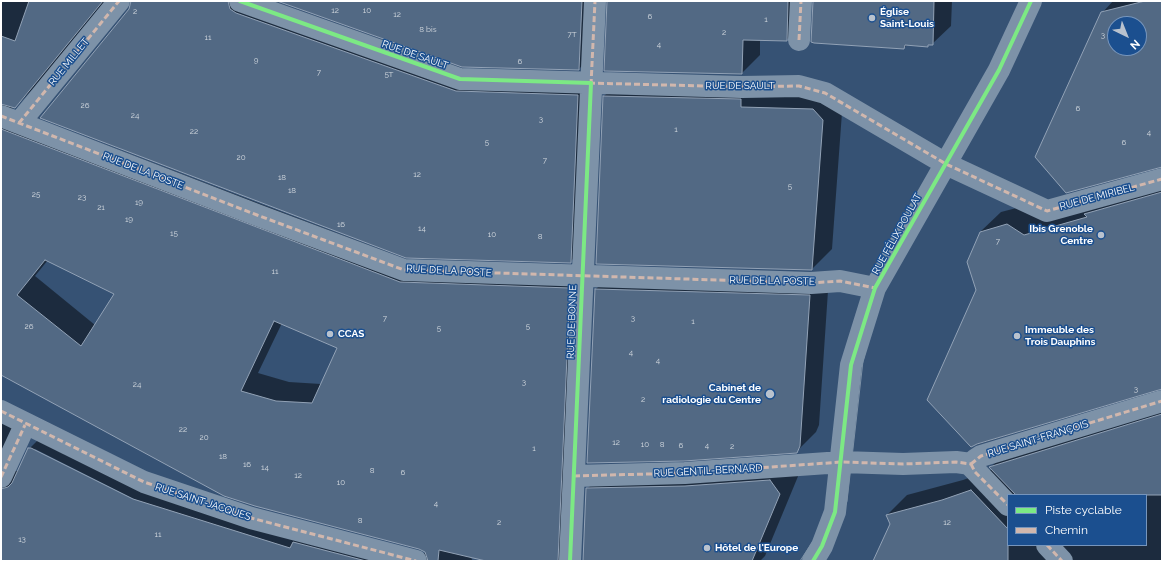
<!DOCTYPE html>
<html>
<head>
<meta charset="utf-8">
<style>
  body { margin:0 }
  #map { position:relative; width:1163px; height:562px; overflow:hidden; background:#365274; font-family:Raleway,sans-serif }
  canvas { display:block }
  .frame { position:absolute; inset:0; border:2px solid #fff; pointer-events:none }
  .legend { position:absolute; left:1007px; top:494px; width:140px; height:52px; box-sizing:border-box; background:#1b4f8f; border:1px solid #7695bc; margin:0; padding:5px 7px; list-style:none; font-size:12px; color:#fff }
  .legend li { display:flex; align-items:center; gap:8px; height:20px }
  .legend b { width:20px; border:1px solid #7695bc }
  .north { position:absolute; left:1107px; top:16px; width:40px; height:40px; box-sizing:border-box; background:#1b4f8f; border:1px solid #7695bc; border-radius:50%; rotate:137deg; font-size:11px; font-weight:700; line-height:16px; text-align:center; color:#fff }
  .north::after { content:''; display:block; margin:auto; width:14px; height:18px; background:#b9c2ce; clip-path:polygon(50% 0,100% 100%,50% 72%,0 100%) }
</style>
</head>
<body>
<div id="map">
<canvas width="1163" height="562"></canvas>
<div class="frame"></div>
<ul class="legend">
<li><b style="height:5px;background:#7ce984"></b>Piste cyclable</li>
<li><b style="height:5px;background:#d1b7ad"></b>Chemin</li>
</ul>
<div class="north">N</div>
</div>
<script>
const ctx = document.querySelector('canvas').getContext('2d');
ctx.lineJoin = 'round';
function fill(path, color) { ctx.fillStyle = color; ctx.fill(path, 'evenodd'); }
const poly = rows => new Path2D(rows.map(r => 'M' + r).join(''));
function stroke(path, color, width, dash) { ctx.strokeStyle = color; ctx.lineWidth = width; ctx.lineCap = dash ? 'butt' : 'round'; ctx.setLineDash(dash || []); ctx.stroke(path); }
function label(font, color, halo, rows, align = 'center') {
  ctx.font = font + ' Raleway,sans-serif'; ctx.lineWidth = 3; ctx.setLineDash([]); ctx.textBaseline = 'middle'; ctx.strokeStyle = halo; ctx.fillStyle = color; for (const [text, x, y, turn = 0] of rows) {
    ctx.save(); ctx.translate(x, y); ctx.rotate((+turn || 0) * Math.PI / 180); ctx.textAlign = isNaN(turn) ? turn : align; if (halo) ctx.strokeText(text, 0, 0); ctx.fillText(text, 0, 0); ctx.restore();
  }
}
const shadow = poly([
  [1,1,105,1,33,89,15,107,9,105,14,110,418,264,587,270,564,555,559,561,491,561,470,556,473,561,1,561,1,412,21,423,14,471,18,471,29,449,47,431,151,482,427,554,426,552,1,374],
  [48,260,115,294,95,325,35,276],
  [282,323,339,347,321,384,289,382,258,373],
  [35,449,138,501,137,503,35,451],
  [146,1,272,1,475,73,596,77,589,243,570,262],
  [280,1,600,1,597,50,579,69],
  [608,1,806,1,805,22,786,40,760,39,760,55,742,73],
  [813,1,952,1,951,26,932,44,927,46,907,45,904,48],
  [1113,1,1162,1,1162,166,1159,166,1102,13],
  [1115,24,1139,24,1139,48,1115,48],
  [625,76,843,99,832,249,812,269,597,263,604,96],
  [1162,178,1162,388,972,446,980,232,1001,212,1028,205],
  [615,270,829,276,819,425,816,432,796,452,596,289],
  [1162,401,1162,561,875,561,891,524,887,515,907,495,963,480,993,469,991,467,1011,447],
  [1008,495,1146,495,1146,545,1008,545],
  [607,469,799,474,765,556,760,561,588,561,587,489]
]);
const building = poly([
  [29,1,103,1,15,108,1,104,1,36,15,41,29,1],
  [131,1,228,1,230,9,236,13,456,91,578,95,571,263,406,258,40,118,129,9,131,1],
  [277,1,582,1,579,70,462,67,277,1],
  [607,1,788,1,787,41,743,40,742,74,604,71,607,1],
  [813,1,934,1,933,45,928,45,928,47,905,45,904,49,814,43,811,42,813,1],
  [1145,1,1162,1,1162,167,1066,193,1035,157,1101,12,1145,1],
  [1115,24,1139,24,1139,48,1115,48,1115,24],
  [603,96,741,99,741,107,813,109,823,120,812,270,596,264,603,96],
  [1,129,400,282,570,288,558,561,486,561,439,550,438,561,428,561,425,552,419,549,255,506,224,496,1,375,1,129],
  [45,260,114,294,81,346,17,295,45,260],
  [274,321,337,348,312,403,276,401,241,391,274,321],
  [1162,192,1162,389,977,444,971,447,927,400,976,290,967,262,980,232,1007,224,1024,235,1087,217,1084,214,1162,192],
  [595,289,810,295,800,446,797,453,684,461,587,463,595,289],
  [1162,414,1162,495,1016,495,989,467,1162,414],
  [28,448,31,448,133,499,290,548,293,542,366,561,1,561,1,489,8,487,12,483,28,448],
  [770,480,780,494,752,561,583,561,586,488,685,486,770,480],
  [971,490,1008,529,1008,561,873,561,890,524,886,515,942,500,971,490]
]);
const pedestrian = poly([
  [240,1,460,79,742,87,799,86,825,93,946,164,1047,211,1162,179],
  [799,40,801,1],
  [1,116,257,215,404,270,811,283,840,281,875,288],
  [19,123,119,1],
  [1,411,144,482,251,518,416,561],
  [574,476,685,473,842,462,903,464,956,462,971,464],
  [1,477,25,425],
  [570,561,595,1],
  [813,561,822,546,835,512,851,365,875,288,999,70,1031,1]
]);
const minor = poly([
  [1008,505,972,467,971,464,975,460,981,456,1162,401],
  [1047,545,1062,561]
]);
const tram = poly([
  [800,561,823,526,831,499,843,375,852,333,866,292,885,252,988,75,1024,1],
  [822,561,835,538,847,501,863,361,877,308,898,262,995,92,1040,1]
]);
const quiet = poly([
  [799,40,801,1],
  [589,83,742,87,799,86,825,93,946,164,1047,211,1162,179],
  [591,85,595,1],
  [1,116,257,215,404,270,811,283,840,281,875,288],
  [19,123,119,1],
  [1,411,144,482,251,518,416,561],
  [971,464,981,456,1162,401],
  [971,464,975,472,1008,505],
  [574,476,685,473,842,462,903,464,956,462,971,464],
  [1,477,25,425],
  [1047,545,1062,561]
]);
const cycleway = poly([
  [240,1,460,79,591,83,570,561],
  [813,561,822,546,835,512,851,365,875,288,999,70,1031,1]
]);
const markers = [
  [872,18,4,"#b9c2ce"],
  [1101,235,4,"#b9c2ce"],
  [330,334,4,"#b9c2ce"],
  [1017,336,4,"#b9c2ce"],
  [770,394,5,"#b9c2ce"],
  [707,548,4,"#b9c2ce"]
];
const numberNames = [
  ["12",335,11],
  ["10",367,11],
  ["2",135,12],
  ["12",397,15],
  ["6",650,17],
  ["1",766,20],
  ["8 bis",428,30],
  ["2",724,33],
  ["7T",572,35],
  ["3",1103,36],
  ["11",208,38],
  ["4",659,45],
  ["9",256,61],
  ["6",520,62],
  ["7",319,73],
  ["5T",389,75],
  ["26",85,106],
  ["6",1078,109],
  ["24",135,116],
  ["3",541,120],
  ["1",676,130],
  ["22",194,132],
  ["4",1149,133],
  ["5",487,143],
  ["6",1124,143],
  ["20",241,158],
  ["7",545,161],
  ["12",417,175],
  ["18",282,178],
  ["5",790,187],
  ["18",292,191],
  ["25",36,195],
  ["23",82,198],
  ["19",139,203],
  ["21",101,208],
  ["19",129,220],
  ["16",341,225],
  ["14",422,229],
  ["15",174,234],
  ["10",492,235],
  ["8",540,237],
  ["7",998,242],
  ["11",275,272],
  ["7",385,319],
  ["3",633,319],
  ["1",693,322],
  ["26",29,327],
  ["5",528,327],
  ["5",439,329],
  ["4",631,353],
  ["4",658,361],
  ["3",524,383],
  ["24",137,385],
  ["3",1136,390],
  ["2",643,400],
  ["22",183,430],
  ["20",204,438],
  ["12",616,443],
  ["10",645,445],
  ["8",662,445],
  ["6",681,446],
  ["4",707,446],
  ["2",732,447],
  ["1",534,449],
  ["18",223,457],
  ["16",247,465],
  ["14",265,468],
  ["8",372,471],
  ["6",403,473],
  ["12",298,476],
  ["10",341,483],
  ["4",436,504],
  ["8",360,521],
  ["2",499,523],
  ["12",947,523],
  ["11",158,535],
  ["13",22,540]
];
const poiNames = [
  ["Église",880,12],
  ["Saint-Louis",880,24],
  ["Ibis Grenoble",1093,229,"right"],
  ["Centre",1093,241,"right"],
  ["Immeuble des",1025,330],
  ["Trois Dauphins",1025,342],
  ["CCAS",338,334],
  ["Cabinet de",761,388,"right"],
  ["radiologie du Centre",761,400,"right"],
  ["Hôtel de l'Europe",715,548]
];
const streetNames = [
  ["RUE DE SAULT",415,55,19],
  ["RUE MILLET",69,62,-51],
  ["RUE DE SAULT",740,86],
  ["RUE DE LA POSTE",143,171,21],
  ["RUE DE MIRIBEL",1097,197,-15],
  ["RUE FÉLIX POULAT",897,234,-61],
  ["RUE DE LA POSTE",449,271,3],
  ["RUE DE LA POSTE",772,281,1],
  ["RUE DE BONNE",572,322,-88],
  ["RUE SAINT-FRANÇOIS",1038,439,-17],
  ["RUE GENTIL-BERNARD",708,471,-3],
  ["RUE SAINT-JACQUES",203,502,18]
];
fill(shadow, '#0007');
fill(building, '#526984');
stroke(building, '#92a2b6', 1);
stroke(pedestrian, '#7d92a8', 22);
stroke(minor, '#7d92a8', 22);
stroke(tram, '#7e92a7', 1);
stroke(quiet, '#d1b7ad', 3, [6, 3]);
stroke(cycleway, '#7ce984', 4);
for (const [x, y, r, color] of markers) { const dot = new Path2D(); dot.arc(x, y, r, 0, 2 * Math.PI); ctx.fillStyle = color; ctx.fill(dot); stroke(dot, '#1b4f8f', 1.5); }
label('8px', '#d4dae0', null, numberNames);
label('bold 10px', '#fff', '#1b4f8f', poiNames, 'left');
label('10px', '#fff', '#1b4f8f', streetNames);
</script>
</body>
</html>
